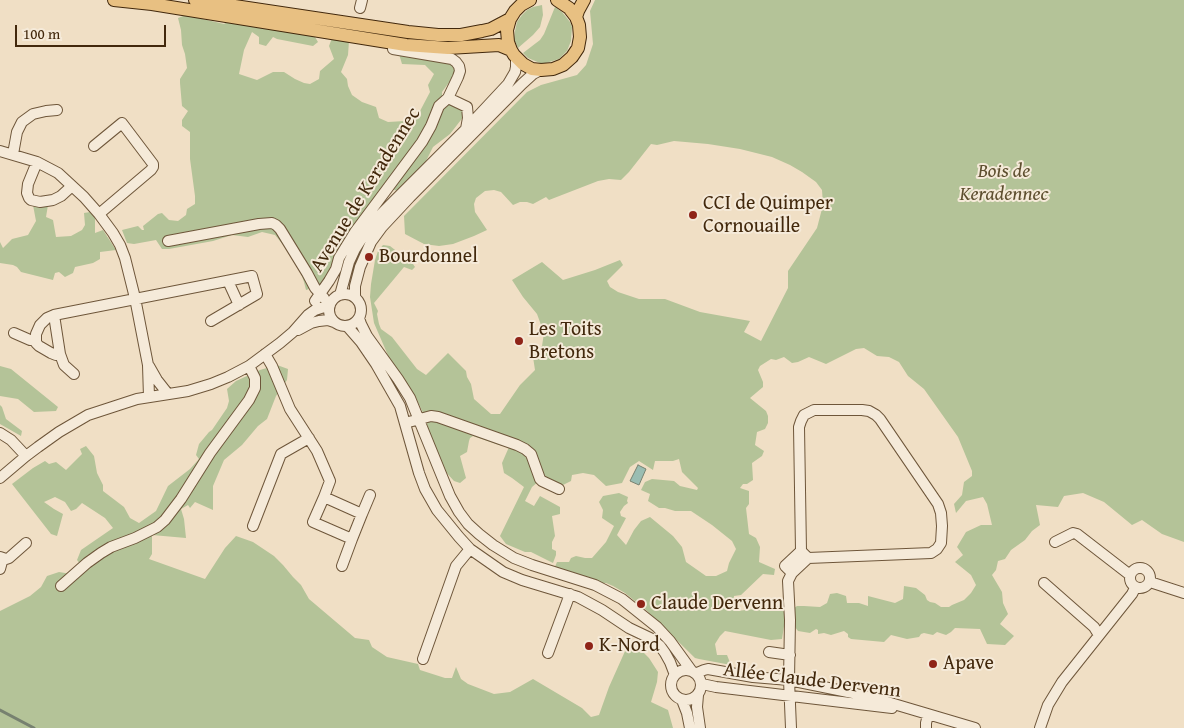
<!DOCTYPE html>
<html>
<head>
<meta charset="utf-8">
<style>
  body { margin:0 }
  #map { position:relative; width:1184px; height:728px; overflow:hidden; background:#f0dfc5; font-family:"Gentium Book Plus",serif }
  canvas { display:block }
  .scale { position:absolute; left:15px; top:25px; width:151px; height:22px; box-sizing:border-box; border:2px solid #42280c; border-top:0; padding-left:6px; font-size:15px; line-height:18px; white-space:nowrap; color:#42280c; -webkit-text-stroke:4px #f5ead9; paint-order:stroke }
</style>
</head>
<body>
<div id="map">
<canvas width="1184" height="728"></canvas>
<div class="scale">100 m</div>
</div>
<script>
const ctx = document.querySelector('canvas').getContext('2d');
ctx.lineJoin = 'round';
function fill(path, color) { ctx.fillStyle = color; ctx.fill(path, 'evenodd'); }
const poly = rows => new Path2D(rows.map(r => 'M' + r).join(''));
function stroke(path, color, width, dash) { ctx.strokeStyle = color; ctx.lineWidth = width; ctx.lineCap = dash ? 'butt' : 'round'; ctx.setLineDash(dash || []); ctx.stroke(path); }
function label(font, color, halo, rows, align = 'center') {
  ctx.font = font + ' "Gentium Book Plus",serif'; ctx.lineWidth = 4; ctx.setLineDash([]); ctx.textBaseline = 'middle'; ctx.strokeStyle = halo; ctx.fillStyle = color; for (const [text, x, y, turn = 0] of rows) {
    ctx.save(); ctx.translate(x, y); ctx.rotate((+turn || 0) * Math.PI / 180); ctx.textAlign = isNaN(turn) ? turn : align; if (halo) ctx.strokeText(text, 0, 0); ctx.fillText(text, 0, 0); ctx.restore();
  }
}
const green = poly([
  [595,0,1184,0,1184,542,1162,534,1142,520,1132,525,1104,502,1083,493,1064,496,1058,507,1036,505,1040,525,1032,531,1025,540,1011,550,1005,559,998,561,996,570,992,575,1002,592,1003,603,1008,614,1000,624,1014,636,1005,645,987,644,980,629,955,628,951,632,946,635,937,632,933,635,924,633,921,634,919,637,907,639,891,635,884,642,851,639,848,637,848,634,844,631,831,635,824,633,818,634,818,630,816,629,810,633,798,631,795,627,794,608,797,606,804,606,820,607,827,603,830,594,837,593,846,596,847,603,859,603,868,606,868,596,895,603,903,599,904,586,916,588,925,595,927,600,930,602,935,603,941,607,949,607,952,605,964,600,971,593,976,585,971,575,955,562,963,555,957,547,966,532,981,525,992,525,987,504,983,497,966,501,956,513,954,504,962,495,964,482,972,476,972,471,958,437,924,389,908,376,899,362,889,357,877,356,864,348,856,349,826,364,809,357,798,362,792,363,784,357,776,360,771,359,760,366,758,370,763,382,763,387,750,398,766,411,768,416,768,423,765,429,757,432,755,445,764,451,762,456,752,463,753,480,747,484,743,484,740,488,749,491,749,504,746,508,749,534,756,538,760,547,759,562,775,569,774,575,763,574,741,595,734,596,733,607,737,611,779,606,784,612,784,626,782,639,771,640,725,631,720,636,715,644,717,655,727,655,731,665,699,659,695,658,646,610,625,593,613,586,606,583,601,583,554,569,557,562,569,562,571,558,576,556,585,558,592,558,606,542,614,526,602,518,603,510,599,502,603,496,619,493,628,497,627,501,628,503,624,506,620,512,621,516,626,518,617,535,626,545,634,530,641,521,650,517,673,536,682,547,686,562,706,576,716,576,727,571,729,563,736,549,732,541,712,525,691,511,675,511,665,508,659,508,648,501,650,494,641,490,645,482,652,479,674,481,680,486,697,490,698,488,682,472,679,459,673,461,655,461,653,470,639,461,630,467,622,483,606,486,594,475,583,473,572,475,571,481,563,485,539,481,532,487,525,501,534,506,540,496,560,507,560,514,552,516,555,536,552,542,552,549,556,551,556,555,553,563,531,552,525,552,506,544,500,536,524,487,512,478,504,473,502,463,509,447,499,445,473,436,470,438,469,441,467,452,460,456,466,478,460,483,454,481,444,470,440,457,433,443,424,415,416,398,390,360,374,323,370,297,371,284,375,260,378,251,383,245,390,246,413,264,415,267,412,270,404,267,374,303,378,311,377,314,379,324,381,329,392,337,417,369,426,375,448,353,466,371,467,377,471,384,474,399,491,414,500,414,520,385,535,370,533,357,542,346,544,333,537,314,523,297,512,280,542,262,563,280,595,270,620,260,623,265,607,281,610,287,618,292,639,299,665,299,700,312,750,321,744,332,761,341,788,288,788,271,817,228,823,205,822,190,816,182,802,172,790,165,772,157,740,149,708,144,674,141,657,145,651,144,629,172,621,180,609,179,598,181,549,200,546,197,533,204,527,202,520,202,513,205,501,192,494,190,485,191,476,198,474,204,475,212,487,230,474,236,453,244,439,246,424,244,405,234,404,216,527,92,541,85,577,75,586,65,593,44,590,11],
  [542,5,543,15,540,27,533,35,518,48,514,39,515,31,517,22,522,15,527,10,533,7],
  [555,7,562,12,570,22,572,27,571,41,567,51,559,59,546,63,540,63,528,58,523,53,540,40,544,34],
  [186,15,224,24,230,20,312,32,318,42,313,46,277,39,273,37,266,46,259,44,259,37,252,32,244,50,239,74,257,80,273,72,284,72,295,79,304,83,310,84,319,79,320,71,334,59,329,46,332,38,349,41,348,55,341,72,347,79,348,86,352,95,362,102,376,107,379,118,388,122,405,121,420,111,430,92,428,85,434,74,425,65,402,64,399,54,451,61,455,71,450,81,442,92,443,105,457,98,467,101,464,116,450,134,433,147,425,163,398,191,391,189,342,263,322,285,306,290,304,282,299,268,289,252,275,235,262,232,248,237,232,235,213,241,169,249,162,249,156,240,134,244,127,243,122,230,138,226,142,230,144,230,143,226,158,214,162,213,169,220,178,221,186,215,187,209,195,204,195,196,190,159,190,132,182,126,182,120,188,111,182,106,180,83,180,79,187,68,185,54,182,45,181,30,178,18],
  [33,205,48,205,46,217,53,220,56,237,71,236,82,230,85,225,84,213,90,212,95,217,95,233,103,230,116,250,100,252,100,259,93,263,75,267,73,273,65,277,59,272,55,273,53,280,21,272,17,267,13,265,0,263,0,242,3,248,12,239,28,235,36,221],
  [277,365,288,369,287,380,276,396,267,419,258,426,242,445,224,460,213,486,213,510,195,502,190,508,188,505,181,509,184,519,186,538,152,535,152,554,149,559,205,579,225,548,236,536,253,542,274,556,283,565,293,577,301,585,309,599,355,638,369,640,372,647,387,657,418,664,420,670,445,678,452,678,456,667,461,679,468,684,494,694,510,692,533,679,582,708,591,717,599,715,609,687,626,649,629,643,634,651,644,653,649,658,658,672,657,682,651,702,668,710,673,728,0,728,0,611,30,596,41,587,47,576,59,572,71,574,85,570,77,560,81,550,113,528,105,518,82,503,76,509,71,511,65,502,55,497,44,502,54,509,63,514,57,536,51,534,12,484,33,468,45,461,49,464,56,462,66,470,82,454,80,449,86,446,94,456,97,473,103,485,103,491,124,507,130,518,139,523,156,511,168,486,190,469,199,459,196,455,199,444,209,432,212,430,227,408,229,401,227,389,236,381,260,370],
  [0,366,11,369,58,407,56,411,34,412,18,399,0,396],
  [0,405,2,407,6,419,22,431,21,436,0,424]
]);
const water = poly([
  [638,465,646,469,639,485,630,481,638,465]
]);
const stream = poly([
  [0,710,34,728]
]);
const minor = poly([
  [360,8,362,0],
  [448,98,467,107,468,118,466,129],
  [94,146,122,123,153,164,153,167,151,170,99,214],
  [0,151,37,162,58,173,84,197,99,214,113,233,120,245,125,258,135,298,148,365,149,397],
  [13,154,17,132,22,122,33,114,46,111,57,110],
  [37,162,28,184,27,193,29,198,31,200,40,202,53,200,61,196,72,186],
  [168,241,259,224,272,223,276,225,280,229,307,273,315,288,324,298],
  [228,281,239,305],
  '329 310a16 16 0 1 1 32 0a16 16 0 1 1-32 0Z',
  [340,295,349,262,355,249,364,235,377,218,466,129,508,84,515,72,516,67,516,57],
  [355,297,355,286,360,267,371,242,382,227,410,197,522,84,533,74,541,70],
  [315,301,329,281,336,269,339,258,355,232,422,142,431,126,439,106,448,98,458,77,460,71,459,66,456,62,452,59,393,49],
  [54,315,60,354],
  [359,318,361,324,367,336,398,379,410,398,450,496,459,512,468,524,479,534,493,545,514,558,532,565,595,585,622,599,657,627,670,641,691,670],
  [347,326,361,342,376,364,400,406,419,473,425,489,437,510,459,537,470,549,503,572,522,580,578,597,602,610,629,628,650,638,660,646,665,653,670,662,675,675],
  [298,330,311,323,319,321,328,320,334,322],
  [14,333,30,340,36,340],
  [265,354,272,366,290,409,317,451,330,481,324,497,362,514,352,539,313,522,324,497],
  [149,366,157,380,168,394],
  [74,374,64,365,60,354,56,355,51,353,39,346,36,343,36,334,40,325,47,318,54,315,252,276,257,294,211,321],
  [405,423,431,416,438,417,517,445,525,449,531,454,540,479,542,481,559,489],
  [0,433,11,440,26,456],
  [0,478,26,456,38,447,59,432,88,415,137,399,188,391,211,384,228,377,249,366,280,343,293,332,308,315,315,310,330,305],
  [362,514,370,495],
  [253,526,281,454,309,438],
  [1055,542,1073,533,1077,534,1130,575],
  [801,551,799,427,801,421,804,415,814,410,862,410,869,411,876,415,880,419,938,504,941,513,942,526,941,543,937,549,931,553,808,558],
  [0,557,6,559,9,558,26,543],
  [342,566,352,539],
  '1130 578a10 10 0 1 1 20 0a10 10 0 1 1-20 0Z',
  [0,569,3,558],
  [1150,582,1184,593],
  [1044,583,1094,627,1099,635],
  [61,586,87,563,101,553,111,547,135,538,157,527,165,520,181,499,210,453,249,400,255,388,255,378,249,366],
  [769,652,790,655],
  [548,653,570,594],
  [423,659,456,566,470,549],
  '671 685a15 15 0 1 1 30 0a15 15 0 1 1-30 0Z',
  [697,673,704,670,708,669,753,677,789,680,848,692,877,699,975,728],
  [702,684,716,687,892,708],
  [698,695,697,707,700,728],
  [682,700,687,713,690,728],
  [791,728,789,680,790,620,788,581,792,573,808,558,801,551,785,566,792,573],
  [926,728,926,723,928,715],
  [1040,728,1048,705,1062,682,1132,594,1135,588]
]);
const major = poly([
  [114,0,152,4,406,45,448,48,499,45,511,50],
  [195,0,408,32,438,35,461,35,482,31,491,29,510,19],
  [530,0,521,5,515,11,510,19,507,30,508,42,511,50,514,55,523,64,532,69,541,70,553,69,563,65,572,57,578,48,580,37,579,25,576,17,569,8,557,0],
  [576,17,578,11,584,0]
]);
const markers = [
  [693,215,5,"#8f2418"],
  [369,257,5,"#8f2418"],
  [519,341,5,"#8f2418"],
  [641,604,5,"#8f2418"],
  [589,646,5,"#8f2418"],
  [933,664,5,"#8f2418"]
];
const parkNames = [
  ["Bois de",1004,172],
  ["Keradennec",1004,195]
];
const streetNames = [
  ["Avenue de Keradennec",366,190,-58],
  ["Allée Claude Dervenn",812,681,7]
];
const poiNames = [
  ["CCI de Quimper",703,204],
  ["Cornouaille",703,227],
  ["Bourdonnel",379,257],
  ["Les Toits",529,330],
  ["Bretons",529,353],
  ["Claude Dervenn",651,604],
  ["K-Nord",599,646],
  ["Apave",943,664]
];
fill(green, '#b4c398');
fill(water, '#9abdb2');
stroke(water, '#778170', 1);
stroke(stream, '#778170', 3);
stroke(minor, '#6e563a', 12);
stroke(major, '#42280c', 14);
stroke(minor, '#f5ead9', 10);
stroke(major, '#e8c082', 12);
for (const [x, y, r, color] of markers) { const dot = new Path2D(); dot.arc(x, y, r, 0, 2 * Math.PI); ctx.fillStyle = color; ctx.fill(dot); stroke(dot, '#f5ead9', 2); }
label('italic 20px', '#5e4f2f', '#f5ead9', parkNames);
label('20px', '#42280c', '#f5ead9', streetNames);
label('20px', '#42280c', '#f5ead9', poiNames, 'left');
</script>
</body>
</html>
